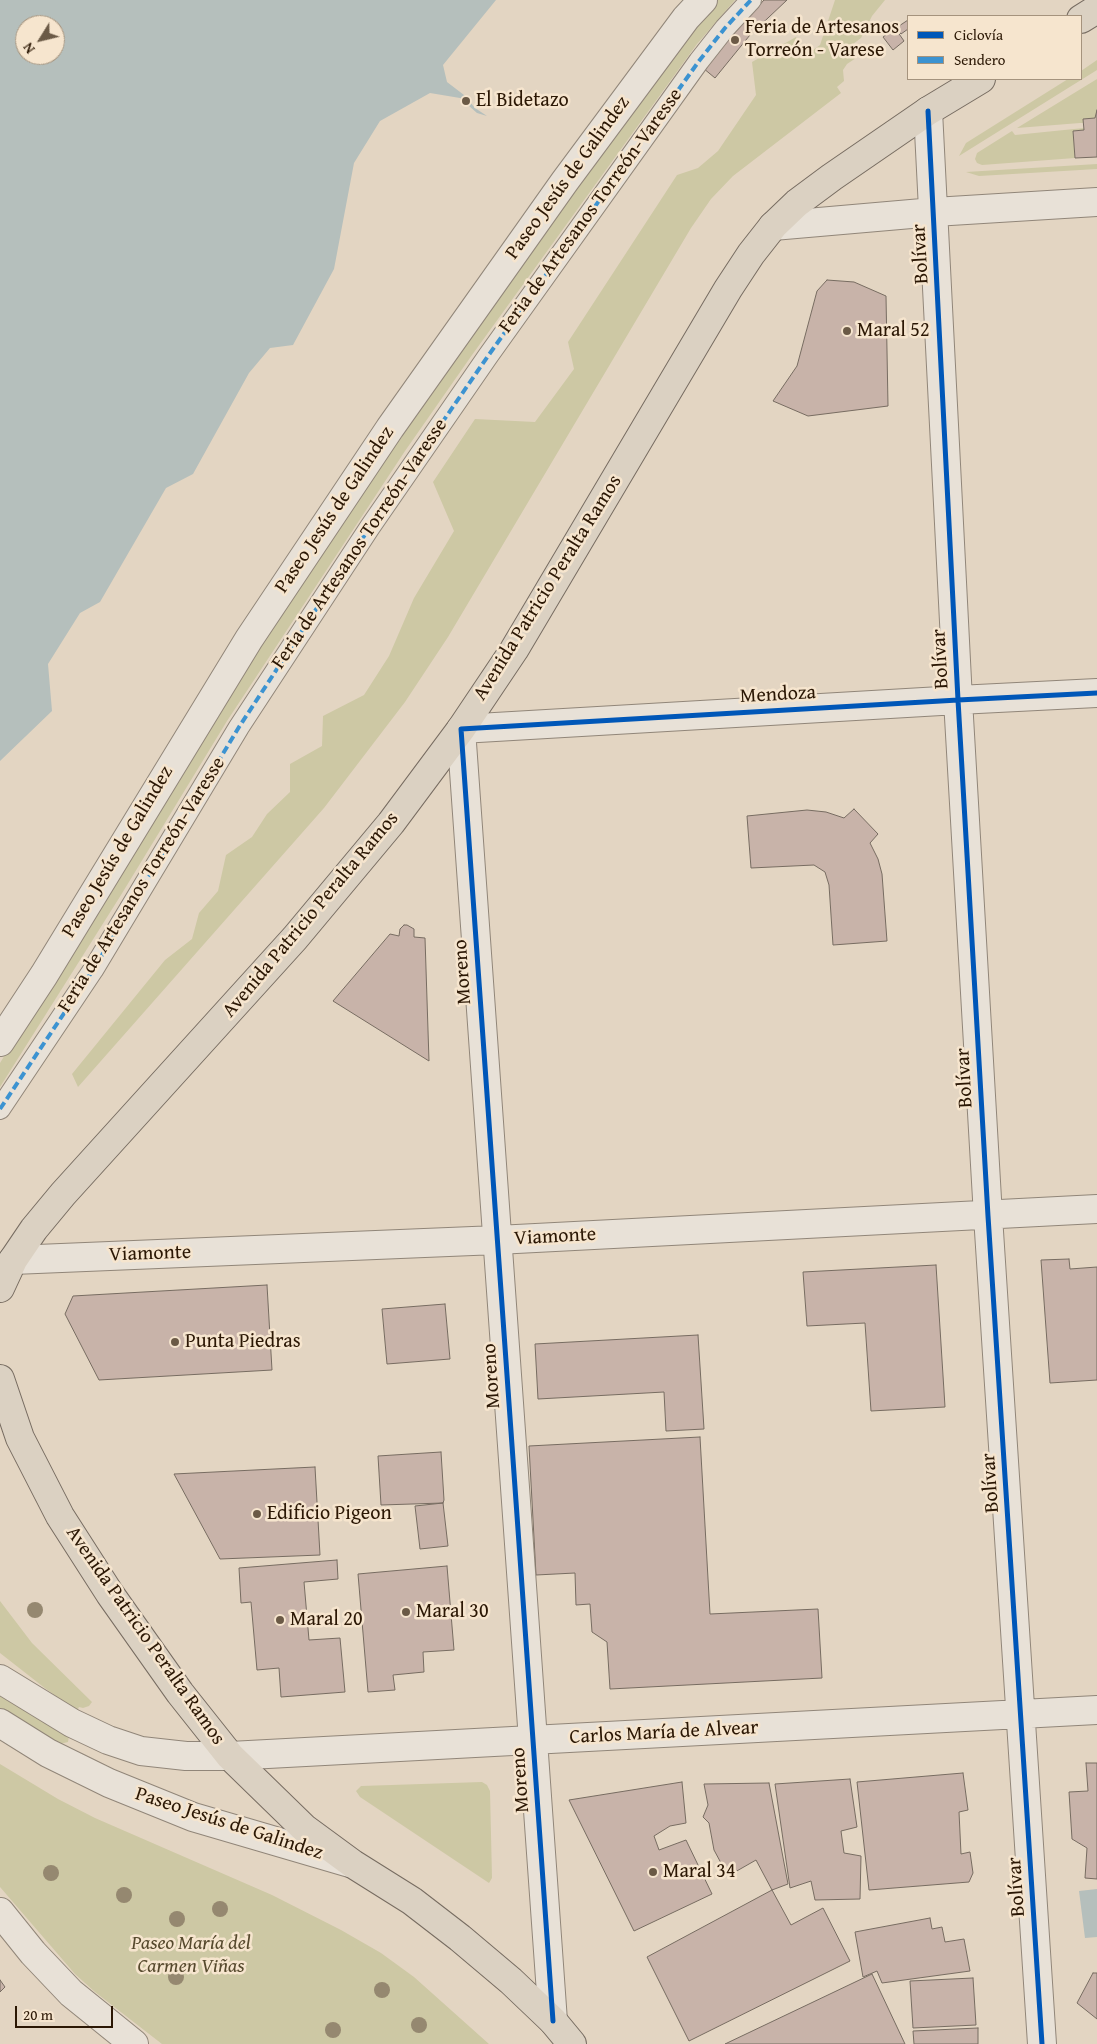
<!DOCTYPE html>
<html>
<head>
<meta charset="utf-8">
<style>
  body { margin:0 }
  #map { position:relative; width:1097px; height:2044px; overflow:hidden; background:#e3d5c2; font-family:"Gentium Book Plus",serif }
  canvas { display:block }
  .legend { position:absolute; left:907px; top:15px; width:175px; height:65px; box-sizing:border-box; background:#f6e5ce; border:1px solid #a5937d; margin:0; padding:6px 9px; list-style:none; font-size:15px; color:#2b1704 }
  .legend li { display:flex; align-items:center; gap:10px; height:25px }
  .legend b { width:25px; border:1px solid #a5937d }
  .north { position:absolute; left:15px; top:15px; width:50px; height:50px; box-sizing:border-box; background:#f6e5ce; border:1px solid #a5937d; border-radius:50%; rotate:234deg; font-size:14px; font-weight:700; line-height:20px; text-align:center; color:#2b1704 }
  .north::after { content:''; display:block; margin:auto; width:18px; height:22px; background:#6b5a46; clip-path:polygon(50% 0,100% 100%,50% 72%,0 100%) }
  .scale { position:absolute; left:15px; top:2006px; width:98px; height:22px; box-sizing:border-box; border:2px solid #2b1704; border-top:0; padding-left:6px; font-size:15px; line-height:18px; white-space:nowrap; color:#2b1704; -webkit-text-stroke:4px #f6e5ce; paint-order:stroke }
</style>
</head>
<body>
<div id="map">
<canvas width="1097" height="2044"></canvas>
<ul class="legend">
<li><b style="height:6px;background:#0057b8"></b>Ciclovía</li>
<li><b style="height:6px;background:#3c93d1"></b>Sendero</li>
</ul>
<div class="north">N</div>
<div class="scale">20 m</div>
</div>
<script>
const ctx = document.querySelector('canvas').getContext('2d');
ctx.lineJoin = 'round';
function fill(path, color) { ctx.fillStyle = color; ctx.fill(path, 'evenodd'); }
const poly = rows => new Path2D(rows.map(r => 'M' + r).join(''));
function stroke(path, color, width, dash) { ctx.strokeStyle = color; ctx.lineWidth = width; ctx.lineCap = dash ? 'butt' : 'round'; ctx.setLineDash(dash || []); ctx.stroke(path); }
function label(font, color, halo, rows, align = 'center') {
  ctx.font = font + ' "Gentium Book Plus",serif'; ctx.lineWidth = 5; ctx.setLineDash([]); ctx.textBaseline = 'middle'; ctx.strokeStyle = halo; ctx.fillStyle = color; for (const [text, x, y, turn = 0] of rows) {
    ctx.save(); ctx.translate(x, y); ctx.rotate((+turn || 0) * Math.PI / 180); ctx.textAlign = isNaN(turn) ? turn : align; if (halo) ctx.strokeText(text, 0, 0); ctx.fillText(text, 0, 0); ctx.restore();
  }
}
const green = poly([
  [716,0,735,0,697,44,472,355,405,451,227,721,121,895,0,1087,0,1063,215,714,424,399,703,15],
  [835,0,885,0,872,16,861,38,849,47,856,58,847,64,843,70,844,81,837,87,841,93,733,176,711,199,691,228,448,637,405,702,324,808,78,1087,72,1074,165,960,192,939,199,913,218,891,226,855,252,837,267,814,290,792,290,764,322,746,323,716,364,695,389,656,414,598,454,531,433,482,475,419,535,422,574,369,568,342,677,175,698,168,718,151,756,95,752,62,796,37,806,55,820,45],
  [1097,60,1097,70,959,156,966,143,1068,79,1081,79,1081,71],
  [1097,79,1097,110,1095,118,1084,119,1083,123,1080,123,1017,128],
  [1084,128,1084,130,1073,131,1075,158,982,165,977,163,975,159,977,153,1012,131,1015,135],
  [1097,164,1097,169,979,176,966,172],
  [0,1601,32,1643,92,1702,89,1706,83,1708,79,1707,77,1711,46,1689,0,1653],
  [0,1693,69,1736,68,1742,60,1744,0,1708],
  [0,1764,58,1799,95,1818,272,1895,341,1930,381,1953,414,1977,489,2044,162,2044,95,1992,75,1974,0,1887],
  [482,1782,487,1785,490,1791,492,1878,489,1883,360,1797,356,1791,361,1786]
]);
const water = poly([
  [0,0,496,0,443,65,447,82,464,95,475,108,487,116,477,113,460,98,430,93,380,121,354,163,334,269,293,345,270,348,249,373,193,474,166,488,100,602,80,613,48,664,52,711,0,761],
  [25,25,55,25,55,55,25,55],
  [1097,1889,1097,1937,1085,1938,1079,1891]
]);
const building = poly([
  [764,0,787,0,750,35,715,78,703,68,764,0],
  [908,20,908,29,901,34,896,28,908,20],
  [895,28,904,41,893,50,883,37,895,28],
  [1097,110,1097,157,1075,158,1073,131,1084,130,1083,119,1095,118,1097,110],
  [827,280,854,282,886,296,888,406,808,416,773,401,797,366,817,291,827,280],
  [854,809,878,834,870,843,878,859,882,874,887,941,833,945,829,885,825,872,814,865,751,868,747,816,807,810,826,812,844,818,854,809],
  [404,925,407,925,414,929,414,937,425,938,429,1061,333,1001,390,934,399,936,400,929,404,925],
  [1069,1259,1070,1269,1097,1267,1097,1380,1050,1383,1041,1260,1069,1259],
  [936,1265,945,1407,871,1411,865,1323,807,1326,803,1272,936,1265],
  [267,1285,272,1370,99,1380,65,1314,73,1296,267,1285],
  [445,1304,450,1359,387,1364,382,1309,445,1304],
  [698,1335,704,1429,666,1431,664,1392,538,1399,535,1344,698,1335],
  [700,1437,710,1614,818,1609,822,1678,610,1689,607,1642,592,1632,590,1604,576,1605,575,1573,536,1575,529,1446,700,1437],
  [441,1452,444,1500,443,1503,381,1505,378,1456,441,1452],
  [315,1467,320,1555,220,1559,174,1474,315,1467],
  [443,1503,448,1546,420,1549,415,1506,443,1503],
  [337,1560,338,1579,304,1582,309,1640,340,1638,345,1692,281,1697,279,1668,257,1670,251,1602,241,1603,239,1568,337,1560],
  [447,1566,454,1650,423,1652,424,1672,393,1675,395,1690,368,1692,358,1574,447,1566],
  [1086,1763,1097,1763,1097,1879,1085,1878,1087,1848,1072,1839,1069,1792,1088,1791,1086,1763],
  [963,1773,968,1810,959,1812,961,1854,970,1852,973,1873,969,1882,869,1890,857,1782,963,1773],
  [850,1779,857,1827,841,1831,844,1853,861,1856,860,1899,815,1900,811,1881,790,1888,775,1784,850,1779],
  [682,1782,686,1823,670,1826,654,1836,659,1850,686,1840,712,1894,634,1931,569,1800,682,1782],
  [769,1783,788,1884,772,1890,756,1860,728,1876,714,1850,709,1823,703,1817,708,1805,704,1784,769,1783],
  [772,1890,791,1925,823,1908,850,1961,689,2041,647,1957,772,1890],
  [930,1918,932,1929,942,1927,945,1942,964,1939,970,1971,882,1983,877,1971,863,1977,855,1932,930,1918],
  [1093,1973,1097,1973,1097,2019,1077,2003,1093,1973],
  [872,1974,905,2044,725,2044,872,1974],
  [973,1978,976,2025,913,2028,910,1981,973,1978],
  [0,1980,5,1987,0,1992,0,1980],
  [978,2028,978,2044,914,2044,913,2031,978,2028]
]);
const pedestrian = poly([
  [0,1109,93,970,239,727,370,527,488,356,699,61,725,28,751,0]
]);
const minor = poly([
  [928,111,958,700,988,1216,1042,2044],
  [773,226,934,212,1097,202],
  [0,1042,44,975,249,639,390,428,565,181,686,18,703,0],
  [13,1260,497,1240,1097,1209],
  [0,1679,72,1723,108,1740,141,1751,186,1756,230,1756,1097,1710],
  [0,1723,48,1753,109,1783,193,1817,350,1863],
  [0,1912,33,1953,71,1993,134,2044],
  [553,2021,461,729,958,700,1097,693]
]);
const primary = poly([
  [1081,19,1097,9],
  [0,1288,13,1260,34,1229,63,1194,295,938,391,823,461,729,514,650,728,289,751,254,773,226,797,203,832,177,928,111,981,79],
  [0,1379,20,1438,60,1516,110,1594,180,1693,230,1756,304,1828,353,1864,412,1901,460,1938,511,1981,553,2021,572,2044]
]);
const quiet = poly([
  [0,1109,93,970,239,727,370,527,488,356,699,61,725,28,751,0]
]);
const cycleway = poly([
  [928,111,958,700,988,1216,1042,2044],
  [553,2021,461,729,958,700,1097,693]
]);
const trees = [
  [35,1610],
  [51,1873],
  [124,1895],
  [220,1909],
  [177,1919],
  [176,1977],
  [382,1990],
  [419,2025],
  [333,2030]
];
const markers = [
  [735,40,5,"#6b5a46"],
  [466,101,5,"#6b5a46"],
  [847,331,5,"#6b5a46"],
  [175,1342,5,"#6b5a46"],
  [257,1514,5,"#6b5a46"],
  [406,1612,5,"#6b5a46"],
  [280,1620,5,"#6b5a46"],
  [653,1872,5,"#6b5a46"]
];
const poiNames = [
  ["Feria de Artesanos",745,28],
  ["Torreón - Varese",745,51],
  ["El Bidetazo",476,101],
  ["Maral 52",857,331],
  ["Punta Piedras",185,1342],
  ["Edificio Pigeon",267,1514],
  ["Maral 30",416,1612],
  ["Maral 20",290,1620],
  ["Maral 34",663,1872]
];
const streetNames = [
  ["Paseo Jesús de Galindez",568,178,-54],
  ["Feria de Artesanos Torreón-Varesse",591,211,-54],
  ["Bolívar",921,254,-93],
  ["Paseo Jesús de Galindez",335,510,-56],
  ["Feria de Artesanos Torreón-Varesse",360,544,-56],
  ["Avenida Patricio Peralta Ramos",548,588,-58],
  ["Bolívar",941,659,-93],
  ["Mendoza",778,695,-3],
  ["Paseo Jesús de Galindez",118,852,-59],
  ["Feria de Artesanos Torreón-Varesse",142,885,-58],
  ["Avenida Patricio Peralta Ramos",311,915,-50],
  ["Moreno",463,972,-94],
  ["Bolívar",965,1078,-93],
  ["Viamonte",555,1237,-3],
  ["Viamonte",150,1254,-2],
  ["Moreno",492,1376,-94],
  ["Bolívar",991,1483,-94],
  ["Avenida Patricio Peralta Ramos",145,1636,55],
  ["Carlos María de Alvear",664,1733,-3],
  ["Moreno",521,1780,-94],
  ["Paseo Jesús de Galindez",229,1824,18],
  ["Bolívar",1017,1887,-94]
];
const parkNames = [
  ["Paseo María del",191,1944],
  ["Carmen Viñas",191,1967]
];
fill(green, '#cdc8a4');
fill(water, '#b5bfbc');
fill(building, '#c8b3a9');
stroke(building, '#776c61', 1);
stroke(pedestrian, '#918679', 22);
stroke(minor, '#918679', 30);
stroke(primary, '#776c61', 30);
stroke(pedestrian, '#e8e1d7', 20);
stroke(minor, '#e8e1d7', 28);
stroke(primary, '#dbd1c2', 28);
stroke(quiet, '#3c93d1', 4, [8, 4]);
stroke(cycleway, '#0057b8', 5);
ctx.fillStyle = '#958870';
for (const [x, y] of trees) { ctx.beginPath(); ctx.arc(x, y, 8, 0, 2 * Math.PI); ctx.fill(); }
for (const [x, y, r, color] of markers) { const dot = new Path2D(); dot.arc(x, y, r, 0, 2 * Math.PI); ctx.fillStyle = color; ctx.fill(dot); stroke(dot, '#f6e5ce', 2); }
label('20px', '#2b1704', '#f6e5ce', poiNames, 'left');
label('20px', '#2b1704', '#f6e5ce', streetNames);
label('italic 20px', '#56492d', '#f6e5ce', parkNames);
</script>
</body>
</html>
